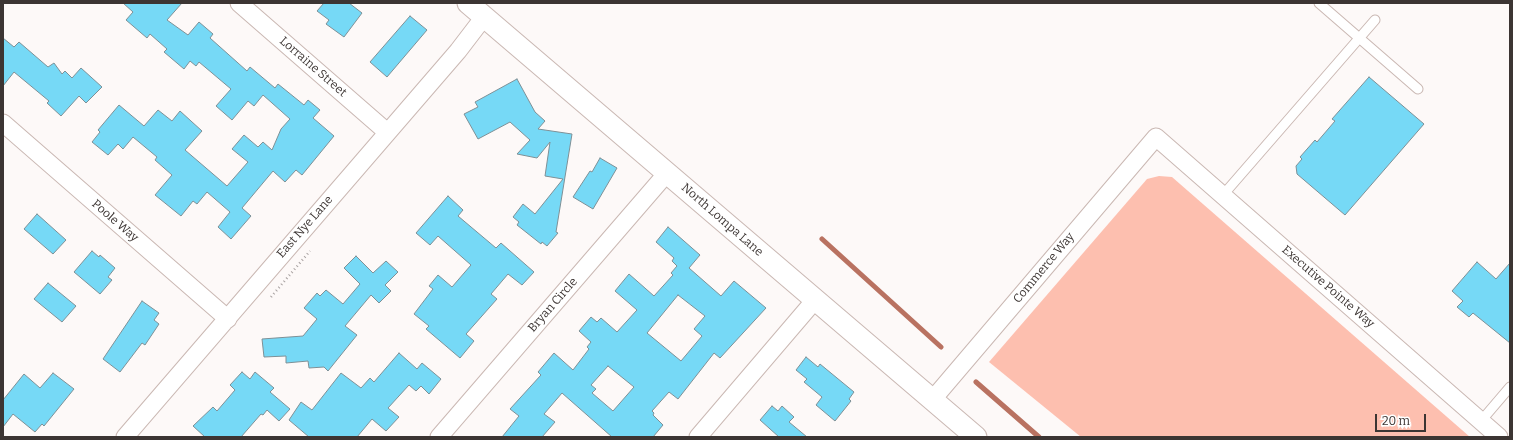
<!DOCTYPE html>
<html>
<head>
<meta charset="utf-8">
<style>
  body { margin:0 }
  #map { position:relative; width:1513px; height:440px; overflow:hidden; background:#fdf9f8; font-family:Bitter,serif }
  canvas { display:block }
  .frame { position:absolute; inset:0; border:4px solid #3c3533; pointer-events:none }
  .scale { position:absolute; left:1375px; top:414px; width:51px; height:18px; box-sizing:border-box; border:2px solid #3c3533; border-top:0; padding-left:5px; font-size:12px; line-height:14px; white-space:nowrap; color:#3c3533; -webkit-text-stroke:3px #fff; paint-order:stroke }
</style>
</head>
<body>
<div id="map">
<canvas width="1513" height="440"></canvas>
<div class="frame"></div>
<div class="scale">20 m</div>
</div>
<script>
const ctx = document.querySelector('canvas').getContext('2d');
ctx.lineJoin = 'round';
function fill(path, color) { ctx.fillStyle = color; ctx.fill(path, 'evenodd'); }
const poly = rows => new Path2D(rows.map(r => 'M' + r).join(''));
function stroke(path, color, width, dash) { ctx.strokeStyle = color; ctx.lineWidth = width; ctx.lineCap = dash ? 'butt' : 'round'; ctx.setLineDash(dash || []); ctx.stroke(path); }
function label(font, color, halo, rows, align = 'center') {
  ctx.font = font + ' Bitter,serif'; ctx.lineWidth = 3; ctx.setLineDash([]); ctx.textBaseline = 'middle'; ctx.strokeStyle = halo; ctx.fillStyle = color; for (const [text, x, y, turn = 0] of rows) {
    ctx.save(); ctx.translate(x, y); ctx.rotate((+turn || 0) * Math.PI / 180); ctx.textAlign = isNaN(turn) ? turn : align; if (halo) ctx.strokeText(text, 0, 0); ctx.fillText(text, 0, 0); ctx.restore();
  }
}
const green = poly([
  [1159,176,1172,177,1470,437,1081,437,989,362,1147,179]
]);
const stream = poly([
  [822,239,941,347],
  [976,382,1039,437]
]);
const building = poly([
  [123,3,182,3,167,20,188,35,199,22,213,34,210,38,247,71,250,67,275,88,278,84,304,105,308,100,320,110,313,118,334,136,302,175,296,170,285,182,273,171,242,208,251,216,231,239,218,227,230,212,207,192,197,204,193,201,181,216,155,195,172,175,155,160,157,157,133,137,123,149,118,144,108,155,92,142,100,132,98,130,119,105,144,126,158,110,172,121,180,111,202,131,185,150,227,186,248,162,232,149,244,135,258,147,263,142,272,150,281,129,290,119,263,95,254,106,248,101,232,120,216,106,231,89,199,62,196,66,190,61,184,69,164,52,167,49,150,34,147,38,126,20,133,12,123,3],
  [324,3,349,3,362,13,344,37,326,24,329,20,317,11,324,3],
  [410,16,427,30,387,77,370,62,410,16],
  [3,38,14,47,19,42,48,67,54,63,62,74,65,71,72,78,81,68,102,87,86,103,79,96,61,116,47,103,49,101,14,72,3,86,3,38],
  [1369,77,1424,124,1345,215,1297,174,1296,166,1302,159,1300,157,1315,140,1317,142,1335,121,1332,119,1369,77],
  [517,79,535,112,545,121,538,129,572,134,556,232,558,233,547,246,542,242,541,244,517,225,519,222,513,217,523,204,535,214,563,179,545,176,550,142,537,158,517,154,530,140,510,122,478,139,464,114,478,107,475,102,517,79],
  [600,158,617,168,593,209,573,197,590,171,592,172,600,158],
  [448,196,463,210,458,216,496,248,501,243,534,272,522,285,508,274,491,294,497,299,466,334,474,341,460,358,426,329,429,326,414,314,433,289,429,286,438,275,452,287,471,265,438,236,430,245,416,233,448,196],
  [37,214,66,240,53,254,24,229,37,214],
  [668,227,700,255,689,268,721,296,734,281,766,308,720,358,714,353,678,399,669,392,652,411,654,413,653,415,663,425,653,437,612,437,562,393,544,414,555,422,542,437,502,437,519,416,510,409,541,375,538,372,554,353,573,370,589,349,587,347,591,342,579,331,591,317,597,322,601,318,617,332,637,310,615,291,629,274,654,296,673,275,671,273,677,266,672,261,674,258,656,242,668,227],
  [678,295,705,316,694,329,702,336,681,361,647,333,678,295],
  [608,366,634,387,613,411,592,393,596,389,591,385,608,366],
  [92,251,99,257,100,255,115,268,108,277,112,280,100,294,74,272,92,251],
  [356,256,373,273,386,261,398,272,385,285,391,291,379,303,371,295,345,326,357,335,328,371,324,367,309,368,308,361,286,363,286,356,264,357,262,339,303,336,317,319,304,308,317,293,320,296,326,290,343,304,360,284,344,268,356,256],
  [1477,262,1496,279,1510,263,1510,343,1473,313,1469,317,1457,307,1463,301,1452,291,1477,262],
  [48,283,76,306,62,322,34,299,48,283],
  [142,301,159,313,154,320,159,324,145,345,142,343,120,372,103,359,142,301],
  [399,353,417,369,422,363,441,379,429,394,421,386,416,391,409,385,388,408,399,417,386,431,372,419,357,437,309,437,289,420,301,402,312,410,341,373,361,388,370,378,374,382,399,353],
  [806,357,818,367,820,364,854,392,849,399,851,401,835,421,816,405,822,397,804,382,807,379,796,370,806,357],
  [242,372,250,379,255,372,274,388,270,392,290,409,279,421,267,410,263,415,261,414,241,437,205,437,193,426,213,407,217,411,235,390,230,385,242,372],
  [53,373,74,389,44,426,42,424,35,432,13,414,3,427,3,400,24,374,40,388,53,373],
  [772,406,778,411,782,406,794,417,789,422,807,437,779,437,760,420,772,406]
]);
const path = poly([
  [271,297,310,251]
]);
const service = poly([
  [1319,3,1418,89],
  [1223,195,1375,20],
  [1481,421,1510,387]
]);
const minor = poly([
  [239,3,387,132],
  [3,123,228,319],
  [933,399,1156,137,1499,437],
  [125,437,458,51,484,17],
  [439,437,667,173],
  [698,437,815,300]
]);
const tertiary = poly([
  [468,3,976,437]
]);
const streetNames = [
  ["Lorraine Street",313,67,41],
  ["North Lompa Lane",722,220,41],
  ["Poole Way",115,221,41],
  ["East Nye Lane",305,227,-49],
  ["Commerce Way",1044,268,-50],
  ["Executive Pointe Way",1328,287,41],
  ["Bryan Circle",553,305,-49]
];
fill(green, '#fdbfaf');
stroke(stream, '#b97261', 5);
fill(building, '#76d9f6');
stroke(building, '#7e9096', 1);
stroke(service, '#cab8b3', 11);
stroke(minor, '#cab8b3', 19);
stroke(tertiary, '#cab8b3', 23);
stroke(path, '#a8a2a1', 2.5, [1, 3]);
stroke(service, '#fff', 9);
stroke(minor, '#fff', 17);
stroke(tertiary, '#fff', 21);
label('12px', '#3c3533', '#fff', streetNames);
</script>
</body>
</html>
